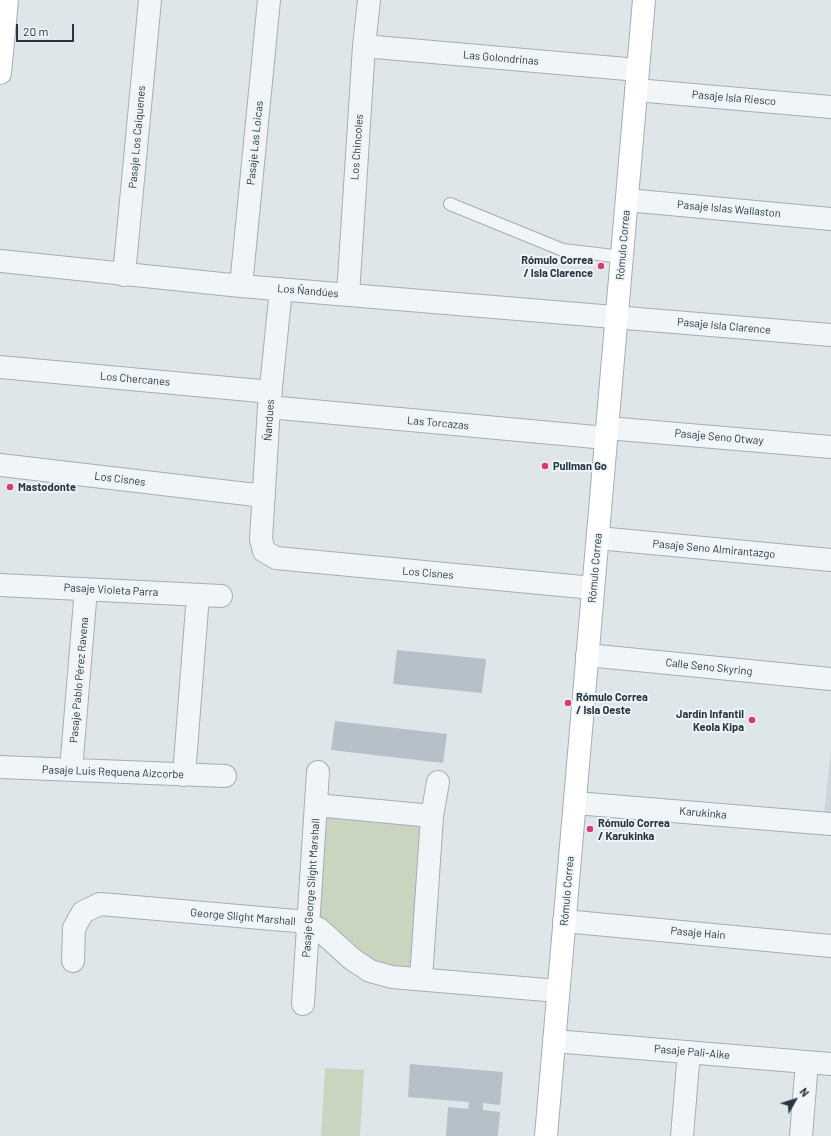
<!DOCTYPE html>
<html>
<head>
<meta charset="utf-8">
<style>
  body { margin:0 }
  #map { position:relative; width:831px; height:1136px; overflow:hidden; background:#dfe6ea; font-family:Barlow,sans-serif }
  canvas { display:block }
  .north { position:absolute; left:775px; top:1080px; width:40px; height:40px; -webkit-text-stroke:3px #eff4f7; paint-order:stroke; rotate:51deg; font-size:11px; font-weight:700; line-height:16px; text-align:center; color:#263743 }
  .north::after { content:''; display:block; margin:auto; width:14px; height:18px; background:#263743; clip-path:polygon(50% 0,100% 100%,50% 72%,0 100%) }
  .scale { position:absolute; left:16px; top:24px; width:58px; height:18px; box-sizing:border-box; border:2px solid #263743; border-top:0; padding-left:5px; font-size:12px; line-height:14px; white-space:nowrap; color:#263743; -webkit-text-stroke:3px #eff4f7; paint-order:stroke }
</style>
</head>
<body>
<div id="map">
<canvas width="831" height="1136"></canvas>
<div class="north">N</div>
<div class="scale">20 m</div>
</div>
<script>
const ctx = document.querySelector('canvas').getContext('2d');
ctx.lineJoin = 'round';
function fill(path, color) { ctx.fillStyle = color; ctx.fill(path, 'evenodd'); }
const poly = rows => new Path2D(rows.map(r => 'M' + r).join(''));
function stroke(path, color, width, dash) { ctx.strokeStyle = color; ctx.lineWidth = width; ctx.lineCap = dash ? 'butt' : 'round'; ctx.setLineDash(dash || []); ctx.stroke(path); }
function label(font, color, halo, rows, align = 'center') {
  ctx.font = font + ' Barlow,sans-serif'; ctx.lineWidth = 4; ctx.setLineDash([]); ctx.textBaseline = 'middle'; ctx.strokeStyle = halo; ctx.fillStyle = color; for (const [text, x, y, turn = 0] of rows) {
    ctx.save(); ctx.translate(x, y); ctx.rotate((+turn || 0) * Math.PI / 180); ctx.textAlign = isNaN(turn) ? turn : align; if (halo) ctx.strokeText(text, 0, 0); ctx.fillText(text, 0, 0); ctx.restore();
  }
}
const built = poly([
  [831,747,831,814,824,814]
]);
const green = poly([
  [328,816,420,825,413,969,380,965,354,948,333,926,317,915,325,818],
  [325,1068,364,1070,360,1136,321,1136]
]);
const building = poly([
  [397,650,486,659,482,693,393,684],
  [335,721,447,734,443,763,331,750],
  [410,1064,503,1072,500,1105,483,1103,483,1110,500,1112,498,1136,446,1136,448,1107,468,1109,469,1102,408,1097]
]);
const lane = poly([
  [450,204,563,250,622,257]
]);
const street = poly([
  [364,46,638,70],
  [636,90,831,107],
  [627,200,831,219],
  [0,261,241,286,831,335],
  [124,275,150,0],
  [241,286,269,0],
  [281,289,269,407,261,539,264,551,276,558,593,588],
  [348,295,364,46,369,0],
  [0,367,271,392],
  [269,407,606,438],
  [607,428,831,447],
  [0,465,264,496],
  [598,538,831,560],
  [0,585,221,596],
  [587,655,831,679],
  [0,767,225,776],
  [71,770,86,589],
  [184,775,198,595],
  [575,803,831,824],
  [316,805,432,816],
  [564,921,831,946],
  [73,961,74,928,83,912,100,904,296,921,309,924,319,929,352,959,370,971,392,977,558,991],
  [421,979,432,816,438,782],
  [303,1004,318,772],
  [554,1041,831,1064],
  [682,1136,689,1052],
  [801,1136,807,1062]
]);
const secondary = poly([
  [0,73,7,0],
  [546,1136,644,0]
]);
const markers = [
  [601,266,4,"#de3674"],
  [545,466,4,"#de3674"],
  [10,487,4,"#de3674"],
  [568,703,4,"#de3674"],
  [752,720,4,"#de3674"],
  [590,829,4,"#de3674"]
];
const streetNames = [
  ["Las Golondrinas",501,58,5],
  ["Pasaje Isla Riesco",734,98,5],
  ["Pasaje Los Caiquenes",137,137,-85],
  ["Pasaje Las Loicas",255,143,-84],
  ["Los Chincoles",357,147,-86],
  ["Pasaje Islas Wallaston",729,209,5],
  ["Rómulo Correa",623,245,-85],
  ["Los Ñandúes",308,291,5],
  ["Pasaje Isla Clarence",724,326,5],
  ["Los Chercanes",135,379,5],
  ["Ñandues",269,420,-86],
  ["Las Torcazas",438,423,5],
  ["Pasaje Seno Otway",719,437,5],
  ["Los Cisnes",120,479,7],
  ["Pasaje Seno Almirantazgo",714,549,5],
  ["Rómulo Correa",595,568,-85],
  ["Los Cisnes",428,573,5],
  ["Pasaje Violeta Parra",111,590,3],
  ["Calle Seno Skyring",709,667,6],
  ["Pasaje Pablo Pérez Ravena",79,680,-85],
  ["Pasaje Luis Requena Aizcorbe",113,772,2],
  ["Karukinka",703,813,5],
  ["Pasaje George Slight Marshall",311,888,-86],
  ["Rómulo Correa",567,891,-85],
  ["George Slight Marshall",243,917,5],
  ["Pasaje Hain",698,933,5],
  ["Pasaje Pali-Aike",692,1052,5]
];
const poiNames = [
  ["Rómulo Correa",593,260,"right"],
  ["/ Isla Clarence",593,273,"right"],
  ["Pullman Go",553,466],
  ["Mastodonte",18,487],
  ["Rómulo Correa",576,697],
  ["/ Isla Oeste",576,710],
  ["Jardín Infantil",744,714,"right"],
  ["Keola Kipa",744,727,"right"],
  ["Rómulo Correa",598,823],
  ["/ Karukinka",598,836]
];
fill(built, '#cdd6dc');
fill(green, '#c9d5bf');
fill(building, '#b6c0c8');
stroke(lane, '#a4aeb5', 14);
stroke(street, '#a4aeb5', 24);
stroke(secondary, '#a4aeb5', 24);
stroke(lane, '#f2f5f8', 12);
stroke(street, '#f2f5f8', 22);
stroke(secondary, '#fff', 22);
for (const [x, y, r, color] of markers) { const dot = new Path2D(); dot.arc(x, y, r, 0, 2 * Math.PI); ctx.fillStyle = color; ctx.fill(dot); stroke(dot, '#eff4f7', 1.5); }
label('11px', '#263743', '#eff4f7', streetNames);
label('bold 11px', '#263743', '#eff4f7', poiNames, 'left');
</script>
</body>
</html>
